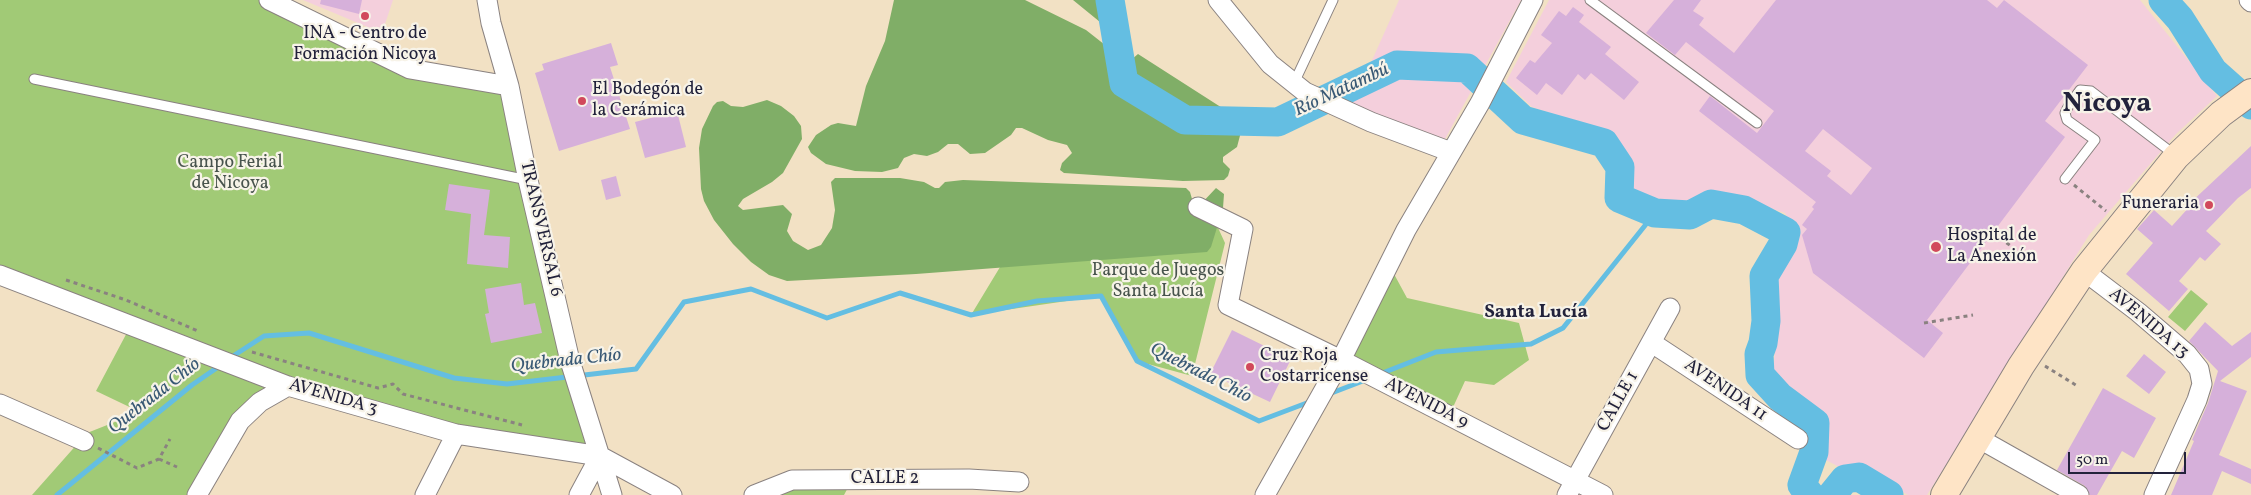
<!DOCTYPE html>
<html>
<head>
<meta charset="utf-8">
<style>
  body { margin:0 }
  #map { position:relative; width:2251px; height:495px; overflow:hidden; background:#f2e1c4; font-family:Vollkorn,serif }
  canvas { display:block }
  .scale { position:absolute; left:2068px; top:452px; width:118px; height:22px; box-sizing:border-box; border:2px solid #22223b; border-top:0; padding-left:6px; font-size:15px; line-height:18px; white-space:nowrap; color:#22223b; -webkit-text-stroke:4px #f7f3e8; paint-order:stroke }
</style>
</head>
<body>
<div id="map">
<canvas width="2251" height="495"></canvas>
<div class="scale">50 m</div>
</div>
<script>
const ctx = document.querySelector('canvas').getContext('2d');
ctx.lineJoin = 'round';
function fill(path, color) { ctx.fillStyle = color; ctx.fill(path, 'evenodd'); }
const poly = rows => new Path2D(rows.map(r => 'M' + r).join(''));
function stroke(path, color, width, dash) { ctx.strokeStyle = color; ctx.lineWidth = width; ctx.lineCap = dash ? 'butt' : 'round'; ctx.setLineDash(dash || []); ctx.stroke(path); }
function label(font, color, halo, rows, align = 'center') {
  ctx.font = font + ' Vollkorn,serif'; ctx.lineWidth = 4.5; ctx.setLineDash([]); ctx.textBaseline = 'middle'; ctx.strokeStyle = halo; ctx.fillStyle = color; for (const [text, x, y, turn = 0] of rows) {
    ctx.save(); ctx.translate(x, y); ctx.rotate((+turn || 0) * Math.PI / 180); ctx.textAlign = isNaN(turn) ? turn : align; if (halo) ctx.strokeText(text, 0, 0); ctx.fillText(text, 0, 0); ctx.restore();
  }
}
const built = poly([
  [303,0,393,0,382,33],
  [1399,0,1521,0,1445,139,1352,105],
  [1549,0,2140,0,2217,96,2176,134,2089,235,1927,495,1908,495,1865,470,1841,468,1824,459,1828,430,1815,409,1773,374,1776,339,1776,278,1796,233,1785,213,1738,198,1706,195,1686,206,1633,192,1630,167,1607,132,1532,107,1506,82]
]);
const green = poly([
  [0,0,266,0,410,69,509,86,600,456,456,434,288,386,260,402,197,495,32,495,87,433,140,412,96,391,131,325,0,275],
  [1214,219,1225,243,1192,376,1137,361,1101,296,971,315,1017,239],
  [1394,274,1407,298,1519,323,1529,360,1494,385,1465,381,1449,416,1347,363],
  [2191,290,2208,304,2185,331,2168,317],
  [852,480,844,495,754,495]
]);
const forest = poly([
  [894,0,1025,0,1086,30,1114,52,1131,60,1138,54,1241,120,1242,128,1237,147,1223,157,1223,162,1230,169,1228,176,1224,180,1183,181,1064,173,1060,170,1062,163,1072,153,1067,145,1048,140,1022,128,1016,128,1011,135,985,153,970,154,958,144,948,144,938,152,927,156,914,154,904,158,898,168,882,172,855,171,826,164,811,153,808,147,816,135,831,125,838,123,856,126,866,86,885,41],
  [1073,0,1096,0,1103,18,1100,22],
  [767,100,781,106,794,116,801,126,802,139,783,173,772,182,743,199,738,206,743,210,783,205,792,214,787,231,793,241,808,250,821,245,832,228,835,210,831,182,835,178,900,178,924,182,935,188,939,188,945,182,963,180,1186,188,1190,192,1194,206,1200,205,1216,188,1224,194,1223,208,1211,247,1207,252,916,274,787,281,769,275,751,262,733,244,714,220,704,201,701,189,699,148,702,129,713,106,717,102,723,101,731,106,743,107]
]);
const stream = poly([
  [230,358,264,336,309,333,454,378,507,384,636,369,684,302,751,289,827,318,900,293,971,315,1037,301,1101,296,1137,361,1259,421,1312,401],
  [1380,374,1436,352,1531,344,1563,328,1655,213],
  [1329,394,1368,379],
  [57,495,192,385,221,365]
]);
const river = poly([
  [1110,0,1124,83,1185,120,1278,122,1397,65,1467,68,1523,120,1604,143,1620,167,1619,198,1655,213,1690,215,1711,204,1744,210,1786,232,1783,244,1764,276,1766,321,1763,343,1759,354,1760,375,1780,397,1815,423,1814,452,1802,485,1810,495],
  [2163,0,2180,19,2213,71,2251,105],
  [1832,495,1845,479,1859,477,1889,495]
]);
const building = poly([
  [321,0,362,0,359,14,320,4],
  [1674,0,1701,0,1693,11,1704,18,1699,25,1734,53,1776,0,1987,0,1997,8,2004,0,2088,65,2045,121,2065,137,1927,320,1943,333,1924,358,1813,273,1802,235,1807,229,1802,225,1814,209,1812,207,1816,202,1699,111,1710,96,1757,133,1774,111,1686,42,1675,55,1646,33],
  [1823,129,1872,168,1851,195,1827,176,1831,171,1805,151],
  [1573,7,1584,15,1579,22,1611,47,1605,54,1639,82,1624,100,1591,73,1585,80,1578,74,1562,95,1546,83,1537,95,1516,78,1530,60,1535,63,1552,43,1541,35,1559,11,1566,16],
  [611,43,618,65,610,67,630,129,559,151,535,73,544,70,542,64],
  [677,111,686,147,645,158,635,122],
  [2251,146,2251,188,2238,198,2206,231,2221,244,2205,261,2200,257,2179,281,2188,289,2169,311,2126,274,2153,243,2137,229,2154,210,2172,226,2191,205,2189,204],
  [616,176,621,196,606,200,601,180],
  [449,184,490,190,484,235,510,237,508,268,467,264,471,214,445,210],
  [521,283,524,305,535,303,542,333,491,343,485,314,489,313,485,289],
  [2205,322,2232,346,2251,332,2251,357,2220,381,2247,391,2219,455,2251,469,2251,484,2222,471,2212,495,2171,495,2194,441,2192,440,2208,403,2218,371,2189,341],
  [1232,330,1291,359,1270,402,1210,374],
  [2144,354,2166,372,2149,394,2126,376],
  [2103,388,2156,418,2134,458,2122,451,2097,495,2090,495,2085,486,2057,470]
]);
const path = poly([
  [2074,185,2106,211],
  [2000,238,2019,252],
  [66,280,126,300,198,331],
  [1924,323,1973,315],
  [252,352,378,388,393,384,403,394,522,425],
  [2045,366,2079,387],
  [98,448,137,468,159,459,170,439],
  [159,459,177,467]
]);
const lane = poly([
  [1590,0,1757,123],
  [34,79,528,180],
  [1294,83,1333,0],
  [2065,179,2095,140,2067,120,2065,113,2068,107,2080,90,2091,91,2175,155]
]);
const street = poly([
  [269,0,410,69,509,86],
  [487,0,491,23,509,86,528,180,570,361,612,495],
  [1218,0,1270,64,1305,92,1371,122,1451,152],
  [2249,0,2251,2],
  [1198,207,1243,229,1228,305,1341,360,1603,495],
  [2084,271,2138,312,2187,354,2199,369,2202,384,2197,400,2154,495],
  [0,275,288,386,456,434,600,456,672,495],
  [1652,343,1798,439],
  [0,404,84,441],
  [1978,438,2079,495],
  [197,495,240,421,260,402,288,386],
  [425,495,456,434],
  [579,495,600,456],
  [754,495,792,480,969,479,1019,482],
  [1265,495,1341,360,1406,230,1480,103,1533,0],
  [1567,495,1670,308]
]);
const secondary = poly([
  [1944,495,2021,366,2084,271,2176,157,2221,114,2251,92]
]);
const markers = [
  [365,16,5,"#d1495b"],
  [582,101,5,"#d1495b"],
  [2209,205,5,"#d1495b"],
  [1936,247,6,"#d1495b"],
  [1250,367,5,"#d1495b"]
];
const poiNames = [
  ["INA - Centro de",365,35,"center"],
  ["Formación Nicoya",365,56,"center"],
  ["El Bodegón de",592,91],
  ["la Cerámica",592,112],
  ["Funeraria",2199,205,"right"],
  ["Hospital de",1947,237],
  ["La Anexión",1947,258],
  ["Cruz Roja",1260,357],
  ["Costarricense",1260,378]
];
const parkNames = [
  ["Campo Ferial",230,164],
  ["de Nicoya",230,185],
  ["Parque de Juegos",1158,272],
  ["Santa Lucía",1158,293]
];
const streetNames = [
  ["TRANSVERSAL 6",540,229,77],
  ["AVENIDA 13",2148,324,40],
  ["AVENIDA 11",1725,391,34],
  ["AVENIDA 3",333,398,16],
  ["CALLE 1",1619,402,-61],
  ["AVENIDA 9",1426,404,27],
  ["CALLE 2",885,480]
];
const waterNames = [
  ["Río Matambú",1342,91,-25],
  ["Quebrada Chío",566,362,-6],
  ["Quebrada Chío",1200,374,27],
  ["Quebrada Chío",155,397,-38]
];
const neighbourhoodNames = [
  ["Santa Lucía",1536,314]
];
const townNames = [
  ["Nicoya",2107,106]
];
fill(built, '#f4cfdc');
fill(green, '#a1ca76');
fill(forest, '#80ae67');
stroke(stream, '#64bee2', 5);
stroke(river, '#64bee2', 29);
fill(building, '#d6b0da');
stroke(lane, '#8a8280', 11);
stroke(street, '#8a8280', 21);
stroke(secondary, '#8a8280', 28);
stroke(path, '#8a8280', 3, [4, 4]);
stroke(lane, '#fff', 9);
stroke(street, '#fff', 19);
stroke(secondary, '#fee4c6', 26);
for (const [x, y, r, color] of markers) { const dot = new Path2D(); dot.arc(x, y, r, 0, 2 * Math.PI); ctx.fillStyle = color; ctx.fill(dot); stroke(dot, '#f7f3e8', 2); }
label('18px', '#22223b', '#f7f3e8', poiNames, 'left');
label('18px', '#48544d', '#f7f3e8', parkNames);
label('18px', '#22223b', '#f7f3e8', streetNames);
label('italic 19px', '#395975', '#f7f3e8', waterNames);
label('bold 19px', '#22223b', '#f7f3e8', neighbourhoodNames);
label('bold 28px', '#22223b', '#f7f3e8', townNames);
</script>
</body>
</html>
